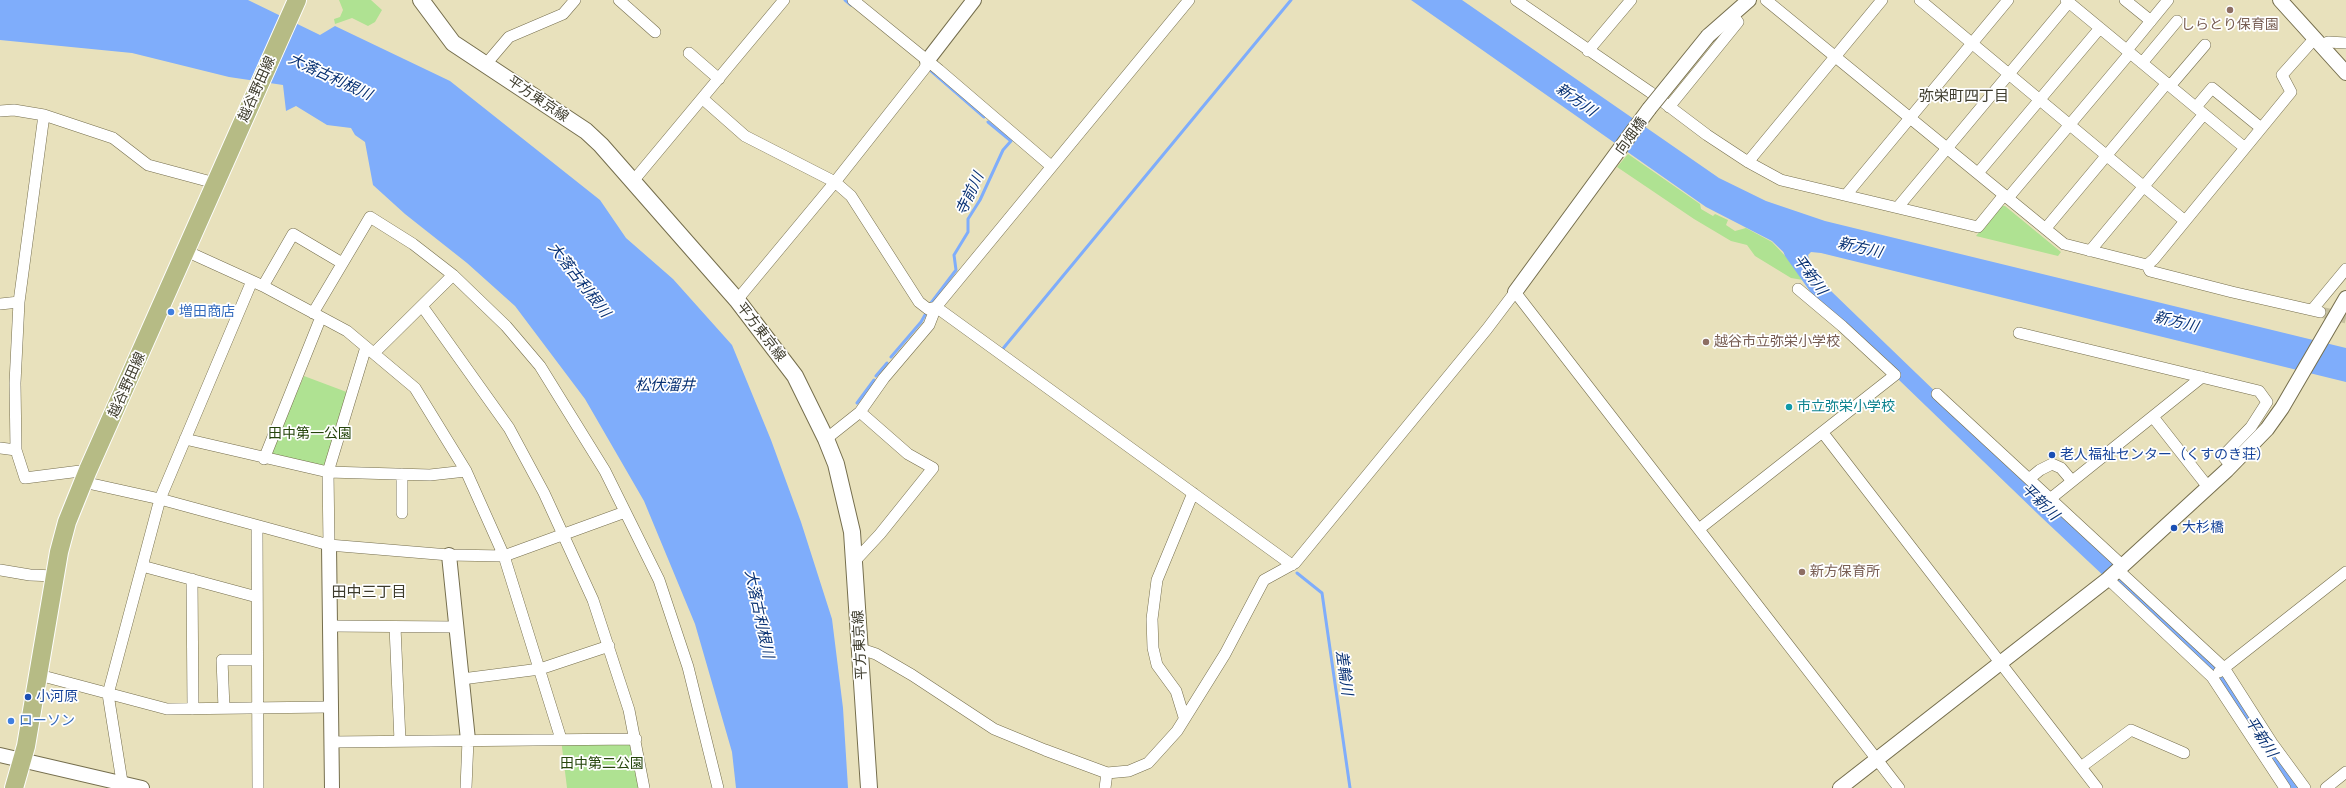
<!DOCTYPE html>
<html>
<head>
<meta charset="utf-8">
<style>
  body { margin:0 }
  canvas { display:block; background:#e8e1bc }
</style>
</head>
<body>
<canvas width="2346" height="788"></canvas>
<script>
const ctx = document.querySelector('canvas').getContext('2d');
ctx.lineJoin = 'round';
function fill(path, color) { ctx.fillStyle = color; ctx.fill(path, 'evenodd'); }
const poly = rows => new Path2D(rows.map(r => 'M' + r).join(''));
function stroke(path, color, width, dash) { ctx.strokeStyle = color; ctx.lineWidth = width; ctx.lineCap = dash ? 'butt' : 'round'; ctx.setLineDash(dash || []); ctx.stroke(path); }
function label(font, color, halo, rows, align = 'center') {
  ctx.font = font + ' Raleway,"Noto Sans JP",sans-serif'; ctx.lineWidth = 3.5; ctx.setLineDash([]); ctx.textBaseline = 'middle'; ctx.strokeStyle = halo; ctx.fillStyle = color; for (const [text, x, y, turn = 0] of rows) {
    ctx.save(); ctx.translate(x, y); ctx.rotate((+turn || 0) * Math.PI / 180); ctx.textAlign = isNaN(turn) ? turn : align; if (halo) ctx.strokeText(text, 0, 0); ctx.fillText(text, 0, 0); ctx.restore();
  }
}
const green = poly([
  [339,0,371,0,382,10,375,22,368,26,352,18,335,24,334,19,340,17,343,10],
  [1628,154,1700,204,1701,209,1713,216,1715,214,1728,220,1726,225,1735,231,1746,228,1772,242,1806,278,1803,280,1791,278,1755,256,1747,245,1731,241,1694,219,1617,167],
  [2000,206,2005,206,2061,252,2058,256,1976,236],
  [304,376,352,394,329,469,270,455],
  [561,739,636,739,644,788,567,788]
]);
const water = poly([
  [0,0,248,0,320,35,335,26,450,81,600,200,626,238,673,279,732,345,771,440,801,522,832,619,843,708,848,788,736,788,732,752,695,624,644,501,585,399,515,306,467,263,405,214,373,185,365,142,355,135,351,128,327,125,296,106,286,111,283,85,229,77,132,53,0,40],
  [1411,0,1462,0,1719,178,1766,201,1825,221,2346,348,2346,382,1821,253,1811,252,1808,255,1811,266,1803,271,1772,241,1706,207]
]);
const stream = poly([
  [845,0,851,5],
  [930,70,984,117],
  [931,303,956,270,954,255,968,232,968,219,980,200,1003,150,1011,141,988,122],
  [1001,351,1291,0],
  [891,357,921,322,925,315],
  [876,376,887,363],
  [857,403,874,380],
  [1297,573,1322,593,1350,788]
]);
const river = poly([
  [1792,251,1823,295,2048,512,2210,664,2224,680,2294,788]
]);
const minorTunnel = poly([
  [2320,312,2346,318]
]);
const minor = poly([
  [619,0,655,32],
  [853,0,939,70,1051,166],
  [1516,0,1650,92,1707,135,1748,162,1781,180,1978,227,2004,195],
  [1766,0,2064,244,2147,265,2154,259,2291,92,2282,75,2315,38],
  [1920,0,2185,221],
  [2066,0,2245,148],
  [2125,0,2151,21],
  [2321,45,2328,42,2346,43],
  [2127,50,2168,0],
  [1588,51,1631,0],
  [689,53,719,79],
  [2142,63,2177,21],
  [486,64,509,37,563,14,575,0],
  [2170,86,2205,45],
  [703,99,745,136,835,182,851,196,919,302,928,309,936,307],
  [1669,107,1738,22,1732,14],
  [2196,107,2212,88,2261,128],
  [0,111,14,110,44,115,113,138,148,165,215,183],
  [44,115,19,302,15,383,16,450,25,478,88,470],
  [1748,162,1882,0],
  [1978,173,2100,28],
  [634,180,784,0],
  [1846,195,2008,0],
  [2008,198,2130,53],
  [1898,207,2069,2],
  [2046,228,2167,83],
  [186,251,263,286,347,331,415,388,466,471,504,556,561,739],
  [2090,251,2204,114],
  [2147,265,2150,271,2232,292,2320,312],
  [263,286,293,234,342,263],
  [737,300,835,182,925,68,927,61],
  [0,304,19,302],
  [422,306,509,428,544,493,593,600,629,710,644,788],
  [936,307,1292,565],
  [2312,310,2346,269],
  [313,313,370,217,413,244,453,275,506,326,540,366,605,471,659,580,688,667,718,788],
  [2019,333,2259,391,2267,402,2251,427,2223,456,2231,466],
  [374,353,453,275],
  [1937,394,2123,566],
  [2153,417,2208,487],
  [1823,433,2097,788],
  [185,439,328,472,430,475,466,471],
  [826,439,860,412,884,378,929,325,936,307,1189,0],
  [0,448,16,450],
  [264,459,321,317],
  [2029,479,2040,470,2052,464,2061,468,2072,481],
  [83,482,160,499,329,545,449,555,504,556,625,512],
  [2050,499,2202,377],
  [402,513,402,474],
  [257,526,258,788],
  [1699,529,1895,375,1842,326,1798,289],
  [329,545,328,472,366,347],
  [854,562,880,534,933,468,908,454,860,412],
  [142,566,257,597],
  [0,570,30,575,55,576],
  [2118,570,2224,668,2272,743,2305,788],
  [192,579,193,709],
  [2108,579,2212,677,2285,788],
  [330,626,456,627],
  [395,627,400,741],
  [861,649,876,654,912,675,994,729,1045,750,1107,773,1129,771,1148,763,1177,731,1225,654,1264,580,1295,563,1487,329,1515,292,1899,788],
  [2219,672,2346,572],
  [39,675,167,709,330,707],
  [462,679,540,669,609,646],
  [224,708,222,660,257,660],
  [1184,717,1176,691,1157,665,1153,648,1152,619,1157,580,1193,493],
  [331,742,636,739],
  [2081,767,2131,730,2184,753],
  [123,788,108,694,160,499,252,281],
  [466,788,468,740],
  [1105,788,1107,773],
  [2326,788,2346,772]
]);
const tertiary = poly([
  [2280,0,2346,73],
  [1708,36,1749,0],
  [927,61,974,0],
  [1515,292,1649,109],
  [329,545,332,788],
  [449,555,468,740],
  [0,755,142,788],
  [1840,788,2108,579,2227,470,2267,429,2282,408,2346,298]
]);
const secondary = poly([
  [421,0,453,43,586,131,601,145,737,300,795,376,826,439,836,464,852,532,869,788]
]);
const primary = poly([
  [14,788,26,746,59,552,67,522,88,470,297,0]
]);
const tertiaryBridge = poly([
  [1649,109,1708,36]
]);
const markers = [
  [2230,10,4,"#8d6e63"],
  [171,312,4,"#3f7fe0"],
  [1706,342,4,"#8d6e63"],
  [1789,407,4,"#0f9aa8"],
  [2052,455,4,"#1a4fb4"],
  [2174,528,4,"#1a4fb4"],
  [1802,572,4,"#8d6e63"],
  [28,697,4,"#1a4fb4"],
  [11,721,4,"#3f7fe0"]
];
const educationNames = [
  ["しらとり保育園",2230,25,"center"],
  ["越谷市立弥栄小学校",1714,342],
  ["新方保育所",1810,572]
];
const streetNames = [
  ["越谷野田線",257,89,-66],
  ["平方東京線",538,99,34],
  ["向畑橋",1631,136,-54],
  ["平方東京線",761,332,52],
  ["越谷野田線",127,385,-66],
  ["平方東京線",860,645,-93]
];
const shopNames = [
  ["増田商店",179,312],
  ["ローソン",19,721]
];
const cultureNames = [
  ["市立弥栄小学校",1797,407]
];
const parkNames = [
  ["田中第一公園",310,434],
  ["田中第二公園",602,764]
];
const transitNames = [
  ["老人福祉センター（くすのき荘）",2060,455],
  ["大杉橋",2182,528],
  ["小河原",36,697]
];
const waterNames = [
  ["大落古利根川",330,77,25],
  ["新方川",1576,100,35],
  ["寺前川",970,194,-65],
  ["新方川",1860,248,13],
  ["平新川",1810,275,54],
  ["大落古利根川",579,280,52],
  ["新方川",2176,322,14],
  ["松伏溜井",665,385],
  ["平新川",2040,502,44],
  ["大落古利根川",759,614,78],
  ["差輪川",1344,673,82],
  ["平新川",2261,737,57]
];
const neighbourhoodNames = [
  ["弥栄町四丁目",1964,96],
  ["田中三丁目",369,592]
];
fill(green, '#afe292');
fill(water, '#7fadfb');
stroke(stream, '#7fadfb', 3);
stroke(river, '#7fadfb', 17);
stroke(minorTunnel, '#c6c09f', 11, [11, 5.5]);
stroke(minor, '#756e4d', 12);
stroke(tertiary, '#756e4d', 16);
stroke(secondary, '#756e4d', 18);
stroke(primary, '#fff', 20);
stroke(minor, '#fff', 11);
stroke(tertiary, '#fff', 14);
stroke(secondary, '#fff', 16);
stroke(primary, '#b6bb85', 18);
stroke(tertiaryBridge, '#756e4d', 16, []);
stroke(tertiaryBridge, '#fff', 14);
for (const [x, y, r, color] of markers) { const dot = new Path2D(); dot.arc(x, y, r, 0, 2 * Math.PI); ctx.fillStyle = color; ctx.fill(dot); stroke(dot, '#fff', 1.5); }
label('14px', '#785e54', '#fff', educationNames, 'left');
label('14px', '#3d3b2c', '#fff', streetNames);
label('14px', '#366cbe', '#fff', shopNames, 'left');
label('14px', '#0d838f', '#fff', cultureNames, 'left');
label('14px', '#25450b', '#fff', parkNames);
label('14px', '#164399', '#fff', transitNames, 'left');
label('italic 15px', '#093274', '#fff', waterNames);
label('15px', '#3d3b2c', '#fff', neighbourhoodNames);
</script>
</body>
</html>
